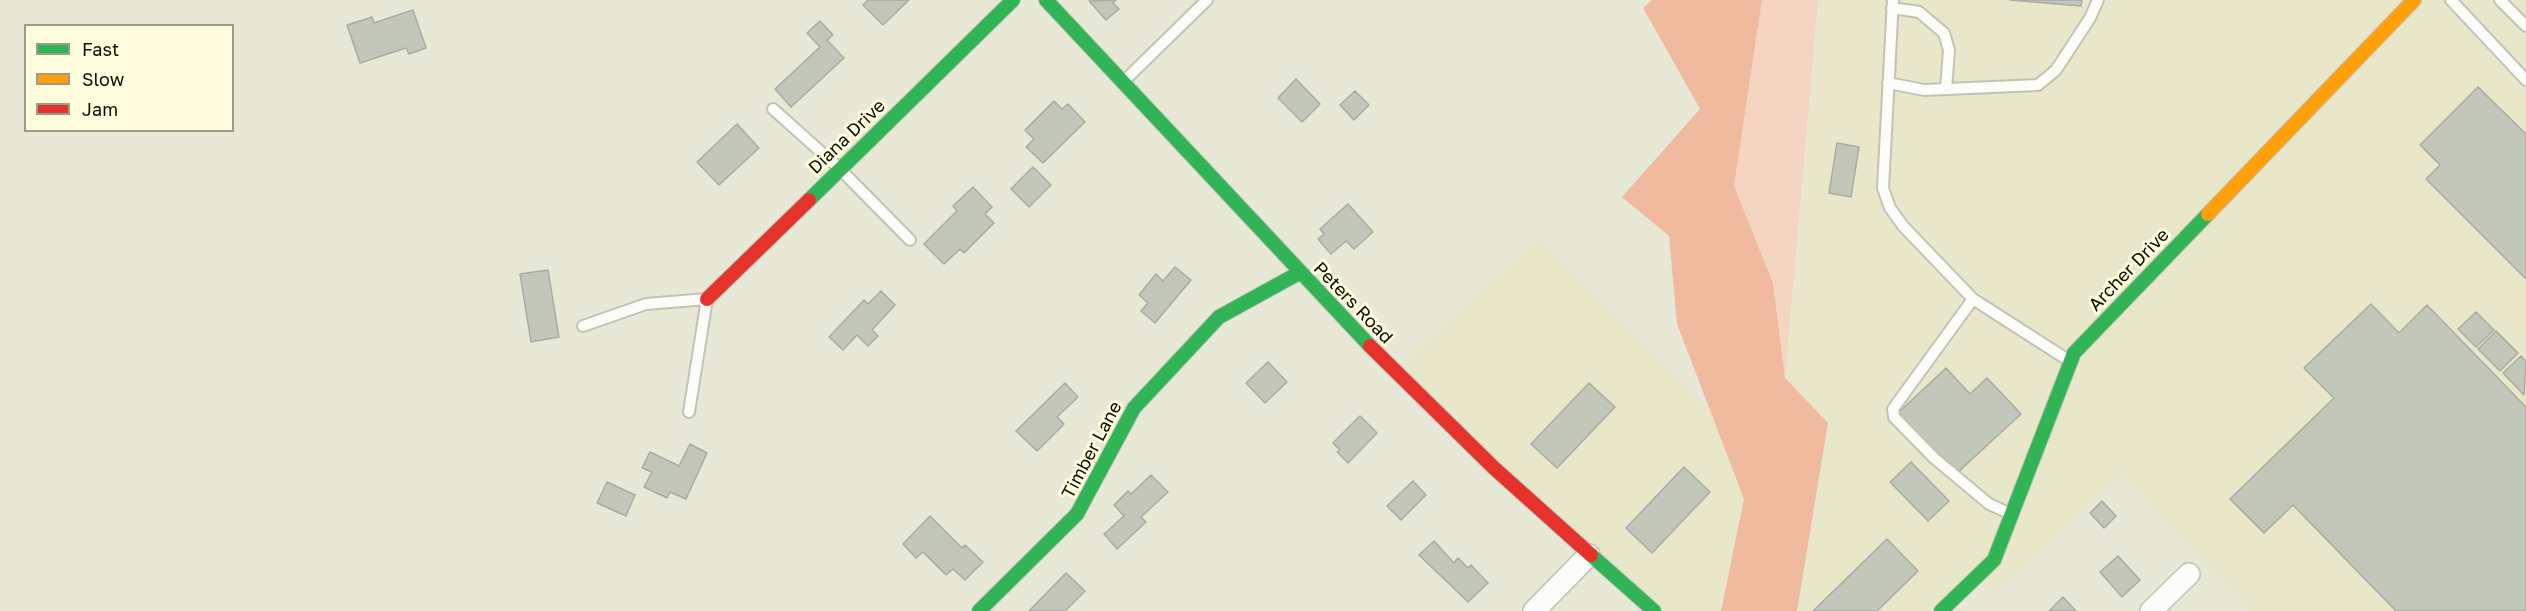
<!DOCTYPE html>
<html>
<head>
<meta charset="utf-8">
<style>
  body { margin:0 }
  #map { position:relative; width:2526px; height:611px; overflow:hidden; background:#e8e8d6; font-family:"Golos Text",sans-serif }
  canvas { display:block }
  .legend { position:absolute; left:24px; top:24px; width:210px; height:108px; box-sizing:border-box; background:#fdfcdc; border:2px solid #9d9c86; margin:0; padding:8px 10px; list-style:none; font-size:18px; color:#0e0d04 }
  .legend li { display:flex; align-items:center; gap:12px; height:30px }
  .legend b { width:30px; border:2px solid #9d9c86 }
</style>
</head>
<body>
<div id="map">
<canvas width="2526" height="611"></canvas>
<ul class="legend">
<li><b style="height:8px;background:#30b455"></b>Fast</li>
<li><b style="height:8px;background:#ff9f0a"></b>Slow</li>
<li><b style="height:8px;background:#e5322d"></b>Jam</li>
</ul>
</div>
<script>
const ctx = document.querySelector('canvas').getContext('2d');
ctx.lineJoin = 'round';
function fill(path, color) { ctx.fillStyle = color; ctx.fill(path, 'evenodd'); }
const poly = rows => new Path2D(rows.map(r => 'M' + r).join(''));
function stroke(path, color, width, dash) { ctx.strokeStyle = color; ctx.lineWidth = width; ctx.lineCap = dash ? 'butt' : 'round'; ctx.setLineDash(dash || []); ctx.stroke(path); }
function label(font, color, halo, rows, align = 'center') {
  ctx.font = font + ' "Golos Text",sans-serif'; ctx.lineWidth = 6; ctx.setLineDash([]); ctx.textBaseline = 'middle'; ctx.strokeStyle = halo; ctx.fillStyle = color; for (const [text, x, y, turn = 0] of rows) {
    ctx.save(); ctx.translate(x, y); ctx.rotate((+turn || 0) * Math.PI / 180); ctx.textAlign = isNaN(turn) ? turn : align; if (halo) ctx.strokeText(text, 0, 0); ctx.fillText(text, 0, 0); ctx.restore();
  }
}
const built = poly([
  [1818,0,2526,0,2526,611,2250,611,2121,475,1994,594,1977,577,1941,611,1797,611,1828,423,1785,378],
  [1539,238,1711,412,1744,500,1721,611,1654,611,1393,371]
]);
const green = poly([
  [1762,0,1818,0,1785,378,1773,283,1734,186]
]);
const forest = poly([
  [1652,0,1762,0,1734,186,1773,283,1785,378,1828,423,1797,611,1721,611,1744,499,1677,324,1669,236,1622,197,1700,109,1643,8]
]);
const building = poly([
  [868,0,909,0,883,25,863,5,868,0],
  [1116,0,1113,3,1119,9,1106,20,1089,1,1116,0],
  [2010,0,2082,0,2081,6,2010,0],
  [413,10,426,48,409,54,406,48,360,63,347,25,372,17,374,23,413,10],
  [820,21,833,35,827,40,844,58,791,107,775,89,820,47,807,33,820,21],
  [1296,79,1320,104,1302,122,1278,98,1296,79],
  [2478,87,2526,134,2526,279,2426,179,2440,165,2420,145,2478,87],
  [1355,91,1369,105,1354,120,1340,105,1355,91],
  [1054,101,1062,109,1068,104,1085,122,1043,163,1026,147,1034,139,1025,130,1054,101],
  [737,124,759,148,719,185,697,162,737,124],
  [1837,143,1859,147,1851,197,1829,193,1837,143],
  [1033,167,1051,185,1029,207,1011,189,1033,167],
  [973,187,992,207,985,214,994,223,964,253,960,249,944,264,924,244,957,211,953,206,973,187],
  [1348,204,1373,232,1354,249,1346,241,1331,254,1318,239,1324,234,1320,229,1348,204],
  [1175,267,1191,280,1155,323,1141,311,1148,303,1139,295,1156,274,1163,281,1175,267],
  [548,270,559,337,531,342,520,274,548,270],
  [881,291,895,305,872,330,878,336,868,346,857,335,843,350,829,337,864,300,868,304,881,291],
  [2371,304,2399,333,2427,305,2526,407,2526,611,2396,611,2293,505,2264,533,2230,499,2334,398,2304,368,2371,304],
  [2476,312,2494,330,2476,347,2458,329,2476,312],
  [2496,331,2518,353,2500,371,2478,349,2496,331],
  [2521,356,2526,361,2524,395,2503,373,2521,356],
  [1268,362,1287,382,1265,403,1246,383,1268,362],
  [1946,368,1970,394,1987,378,2021,414,1956,474,1898,413,1946,368],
  [1065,383,1078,397,1057,417,1064,424,1037,451,1016,431,1065,383],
  [1589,383,1615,407,1557,468,1531,444,1589,383],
  [1360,416,1377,433,1348,463,1337,452,1340,450,1333,443,1360,416],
  [690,444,707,453,686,499,670,492,667,498,644,487,652,472,642,468,650,452,679,466,690,444],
  [1911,462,1949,501,1928,521,1890,482,1911,462],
  [1684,467,1710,492,1652,553,1626,528,1684,467],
  [1151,475,1168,492,1141,517,1146,522,1117,549,1104,534,1124,516,1114,505,1128,491,1131,494,1151,475],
  [1413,481,1426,495,1401,520,1387,506,1413,481],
  [607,482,635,495,626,516,597,503,607,482],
  [2102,501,2116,516,2104,528,2090,513,2102,501],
  [930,516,962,548,965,545,983,562,965,580,953,569,946,575,923,552,916,558,903,544,930,516],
  [1887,539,1918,571,1877,611,1813,611,1887,539],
  [1434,541,1454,563,1458,558,1468,568,1471,565,1488,583,1468,602,1419,555,1434,541],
  [2118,556,2140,580,2122,597,2100,572,2118,556],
  [1066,573,1085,591,1065,611,1029,611,1066,573],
  [2063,597,2076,611,2049,611,2063,597]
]);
const lane = poly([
  [1893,0,1883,188,1890,208,1903,226,1973,299],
  [2451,0,2526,80],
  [2500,0,2526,26],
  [1892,8,1919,12,1944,33,1949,50,1946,89],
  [1124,81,1207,0],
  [1888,83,1924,90,2038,85,2056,70,2090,18,2098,0],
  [773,109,840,169,910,240],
  [583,326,646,304,707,299,689,412],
  [2011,514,1989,504,1934,458,1894,417,1893,409,1973,299,2068,360]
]);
const street = poly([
  [1534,611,1589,555],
  [2151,611,2189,574]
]);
const fast = poly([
  [1046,0,1370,346],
  [809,200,1013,0],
  [1591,555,1654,611],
  [979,611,1077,514,1134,408,1219,317,1299,273],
  [1941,611,1994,560,2074,353,2208,214]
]);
const slow = poly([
  [2208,214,2414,0]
]);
const jam = poly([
  [707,299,809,200],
  [1370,346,1494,468,1591,555]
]);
const streetNames = [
  ["Diana Drive",847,137,-44],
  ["Archer Drive",2129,270,-46],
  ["Peters Road",1353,303,46],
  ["Timber Lane",1092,450,-62]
];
fill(built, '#e8e7c9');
fill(green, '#f3d5c2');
fill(forest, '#f0ba9e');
fill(building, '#c3c7ba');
stroke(building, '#a9aca0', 1.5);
stroke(lane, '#c3c3b5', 14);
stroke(street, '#c3c3b5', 24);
stroke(fast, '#c3c3b5', 16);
stroke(slow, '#c3c3b5', 16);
stroke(jam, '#c3c3b5', 16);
stroke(lane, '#fcfcf9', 10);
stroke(street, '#fcfcf9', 21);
stroke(fast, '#30b455', 14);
stroke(slow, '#ff9f0a', 14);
stroke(jam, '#e5322d', 14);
label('18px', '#0e0d04', '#fdfcdc', streetNames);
</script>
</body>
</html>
